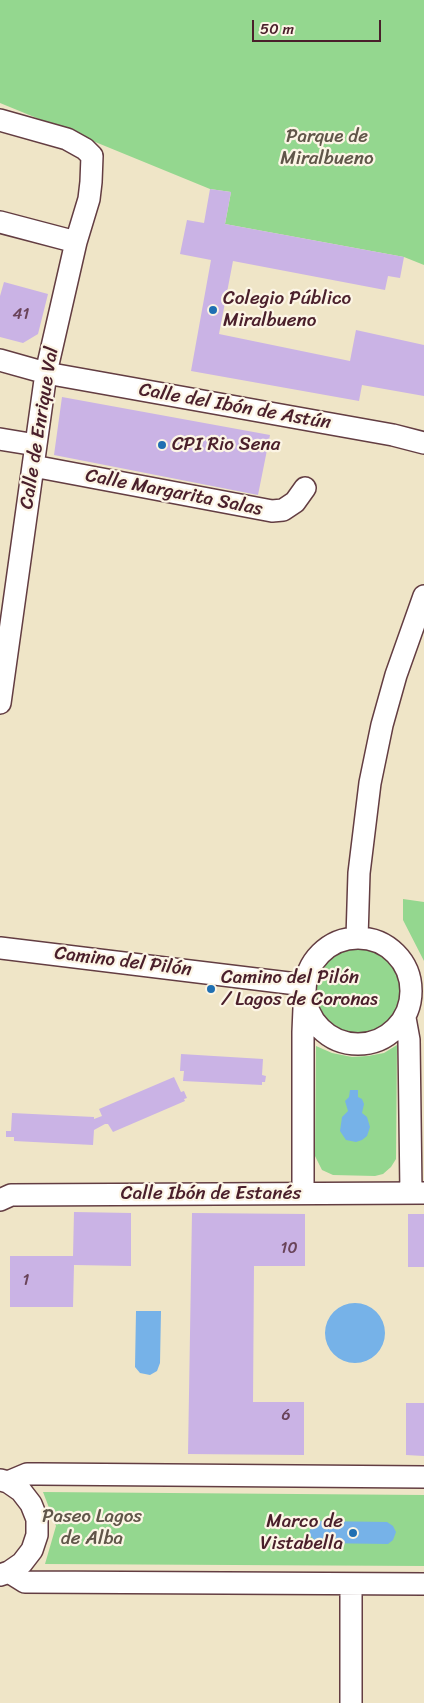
<!DOCTYPE html>
<html>
<head>
<meta charset="utf-8">
<style>
  body { margin:0 }
  #map { position:relative; width:424px; height:1703px; overflow:hidden; background:#efe5c7; font-family:Sriracha,sans-serif }
  canvas { display:block }
  .scale { position:absolute; left:252px; top:20px; width:129px; height:22px; box-sizing:border-box; border:2px solid #4a1f2b; border-top:0; padding-left:6px; font-size:15px; line-height:18px; white-space:nowrap; color:#4a1f2b; -webkit-text-stroke:4px #fcf5e5; paint-order:stroke }
</style>
</head>
<body>
<div id="map">
<canvas width="424" height="1703"></canvas>
<div class="scale">50 m</div>
</div>
<script>
const ctx = document.querySelector('canvas').getContext('2d');
ctx.lineJoin = 'round';
function fill(path, color) { ctx.fillStyle = color; ctx.fill(path, 'evenodd'); }
const poly = rows => new Path2D(rows.map(r => 'M' + r).join(''));
function stroke(path, color, width, dash) { ctx.strokeStyle = color; ctx.lineWidth = width; ctx.lineCap = dash ? 'butt' : 'round'; ctx.setLineDash(dash || []); ctx.stroke(path); }
function label(font, color, halo, rows, align = 'center') {
  ctx.font = font + ' Sriracha,sans-serif'; ctx.lineWidth = 4.5; ctx.setLineDash([]); ctx.textBaseline = 'middle'; ctx.strokeStyle = halo; ctx.fillStyle = color; for (const [text, x, y, turn = 0] of rows) {
    ctx.save(); ctx.translate(x, y); ctx.rotate((+turn || 0) * Math.PI / 180); ctx.textAlign = isNaN(turn) ? turn : align; if (halo) ctx.strokeText(text, 0, 0); ctx.fillText(text, 0, 0); ctx.restore();
  }
}
const green = poly([
  [0,0,424,0,424,265,404,257,225,224,231,192,210,189,0,103],
  [403,899,424,902,424,961,403,920],
  '315 990a43 43 0 1 1 86 0a43 43 0 1 1-86 0Z',
  [397,1045,396,1159,391,1167,383,1174,375,1176,333,1175,322,1170,315,1156,316,1046,332,1053,352,1057,368,1056,384,1053],
  [43,1492,424,1495,424,1566,45,1564,56,1526]
]);
const water = poly([
  [350,1090,358,1090,358,1097,362,1099,364,1104,362,1113,367,1117,370,1127,367,1136,362,1140,356,1142,346,1140,340,1131,342,1117,348,1111,345,1101,349,1097],
  '325 1333a30 30 0 1 1 60 0a30 30 0 1 1-60 0Z',
  [136,1311,161,1311,160,1363,157,1371,150,1375,140,1373,135,1367],
  [319,1521,387,1522,393,1526,396,1532,393,1540,388,1544,317,1543,309,1534,311,1527]
]);
const building = poly([
  [210,189,231,192,225,224,404,257,400,278,388,276,385,290,233,261,219,334,350,361,356,330,424,345,424,396,362,385,359,401,191,371,211,260,180,254,187,220,204,223],
  [4,282,48,294,38,334,23,343,0,337,0,296],
  [62,397,270,435,258,495,54,455],
  [181,1054,263,1059,262,1075,266,1076,265,1082,262,1082,262,1085,183,1081,184,1071,180,1071],
  [174,1077,181,1092,184,1091,187,1098,184,1099,185,1101,113,1132,108,1124,105,1124,94,1130,93,1145,14,1141,14,1137,6,1137,6,1131,11,1131,12,1113,94,1117,94,1119,102,1116,99,1109],
  [74,1212,131,1213,131,1266,74,1265,73,1307,10,1307,10,1256,73,1256],
  [192,1213,305,1214,305,1266,254,1266,253,1402,304,1402,304,1455,188,1454],
  [408,1214,424,1214,424,1267,408,1267],
  [406,1403,424,1403,424,1456,406,1455]
]);
const minor = poly([
  [0,120,67,139,85,149,92,156,91,182,89,199,76,242,46,373,0,703],
  [0,222,76,242],
  [0,360,46,373,393,435,424,443],
  [0,439,36,445],
  [33,466,272,511,283,510,295,502,305,488],
  [357,938,359,873,370,783,382,725,396,675,424,596],
  '305 991a53 53 0 1 1 106 0a53 53 0 1 1-106 0Z',
  [0,948,305,985],
  [405,1018,409,1040,411,1193],
  [303,1193,303,1032,304,1008,306,1003],
  [0,1200,11,1195,424,1193],
  [0,1480,8,1482,21,1491,31,1504,37,1519,37,1535,32,1550,22,1563,9,1572,0,1575],
  [8,1482,27,1474,39,1474,424,1477],
  [9,1572,25,1582,424,1584],
  [351,1584,351,1703]
]);
const markers = [
  [213,310,5,"#1f6fb2"],
  [162,445,5,"#1f6fb2"],
  [211,989,5,"#1f6fb2"],
  [353,1533,5,"#1f6fb2"]
];
const numberNames = [
  ["41",21,315],
  ["10",289,1249],
  ["1",26,1281],
  ["6",286,1416]
];
const parkNames = [
  ["Parque de",327,137],
  ["Miralbueno",327,159],
  ["Paseo Lagos",92,1517],
  ["de Alba",92,1539]
];
const poiNames = [
  ["Colegio Público",223,299],
  ["Miralbueno",223,321],
  ["CPI Rio Sena",172,445],
  ["Camino del Pilón",221,978],
  ["/ Lagos de Coronas",221,1000],
  ["Marco de",343,1522,"right"],
  ["Vistabella",343,1544,"right"]
];
const streetNames = [
  ["Calle del Ibón de Astún",235,407,10],
  ["Calle de Enrique Val",40,428,-81],
  ["Calle Margarita Salas",174,493,11],
  ["Camino del Pilón",123,962,7],
  ["Calle Ibón de Estanés",211,1194]
];
fill(green, '#94d78f');
fill(water, '#76b2e8');
fill(building, '#cab3e5');
stroke(minor, '#633d42', 24);
stroke(minor, '#fff', 21);
for (const [x, y, r, color] of markers) { const dot = new Path2D(); dot.arc(x, y, r, 0, 2 * Math.PI); ctx.fillStyle = color; ctx.fill(dot); stroke(dot, '#fcf5e5', 2); }
label('16px', '#6a445a', null, numberNames);
label('19px', '#605649', '#fcf5e5', parkNames);
label('19px', '#4a1f2b', '#fcf5e5', poiNames, 'left');
label('19px', '#4a1f2b', '#fcf5e5', streetNames);
</script>
</body>
</html>
